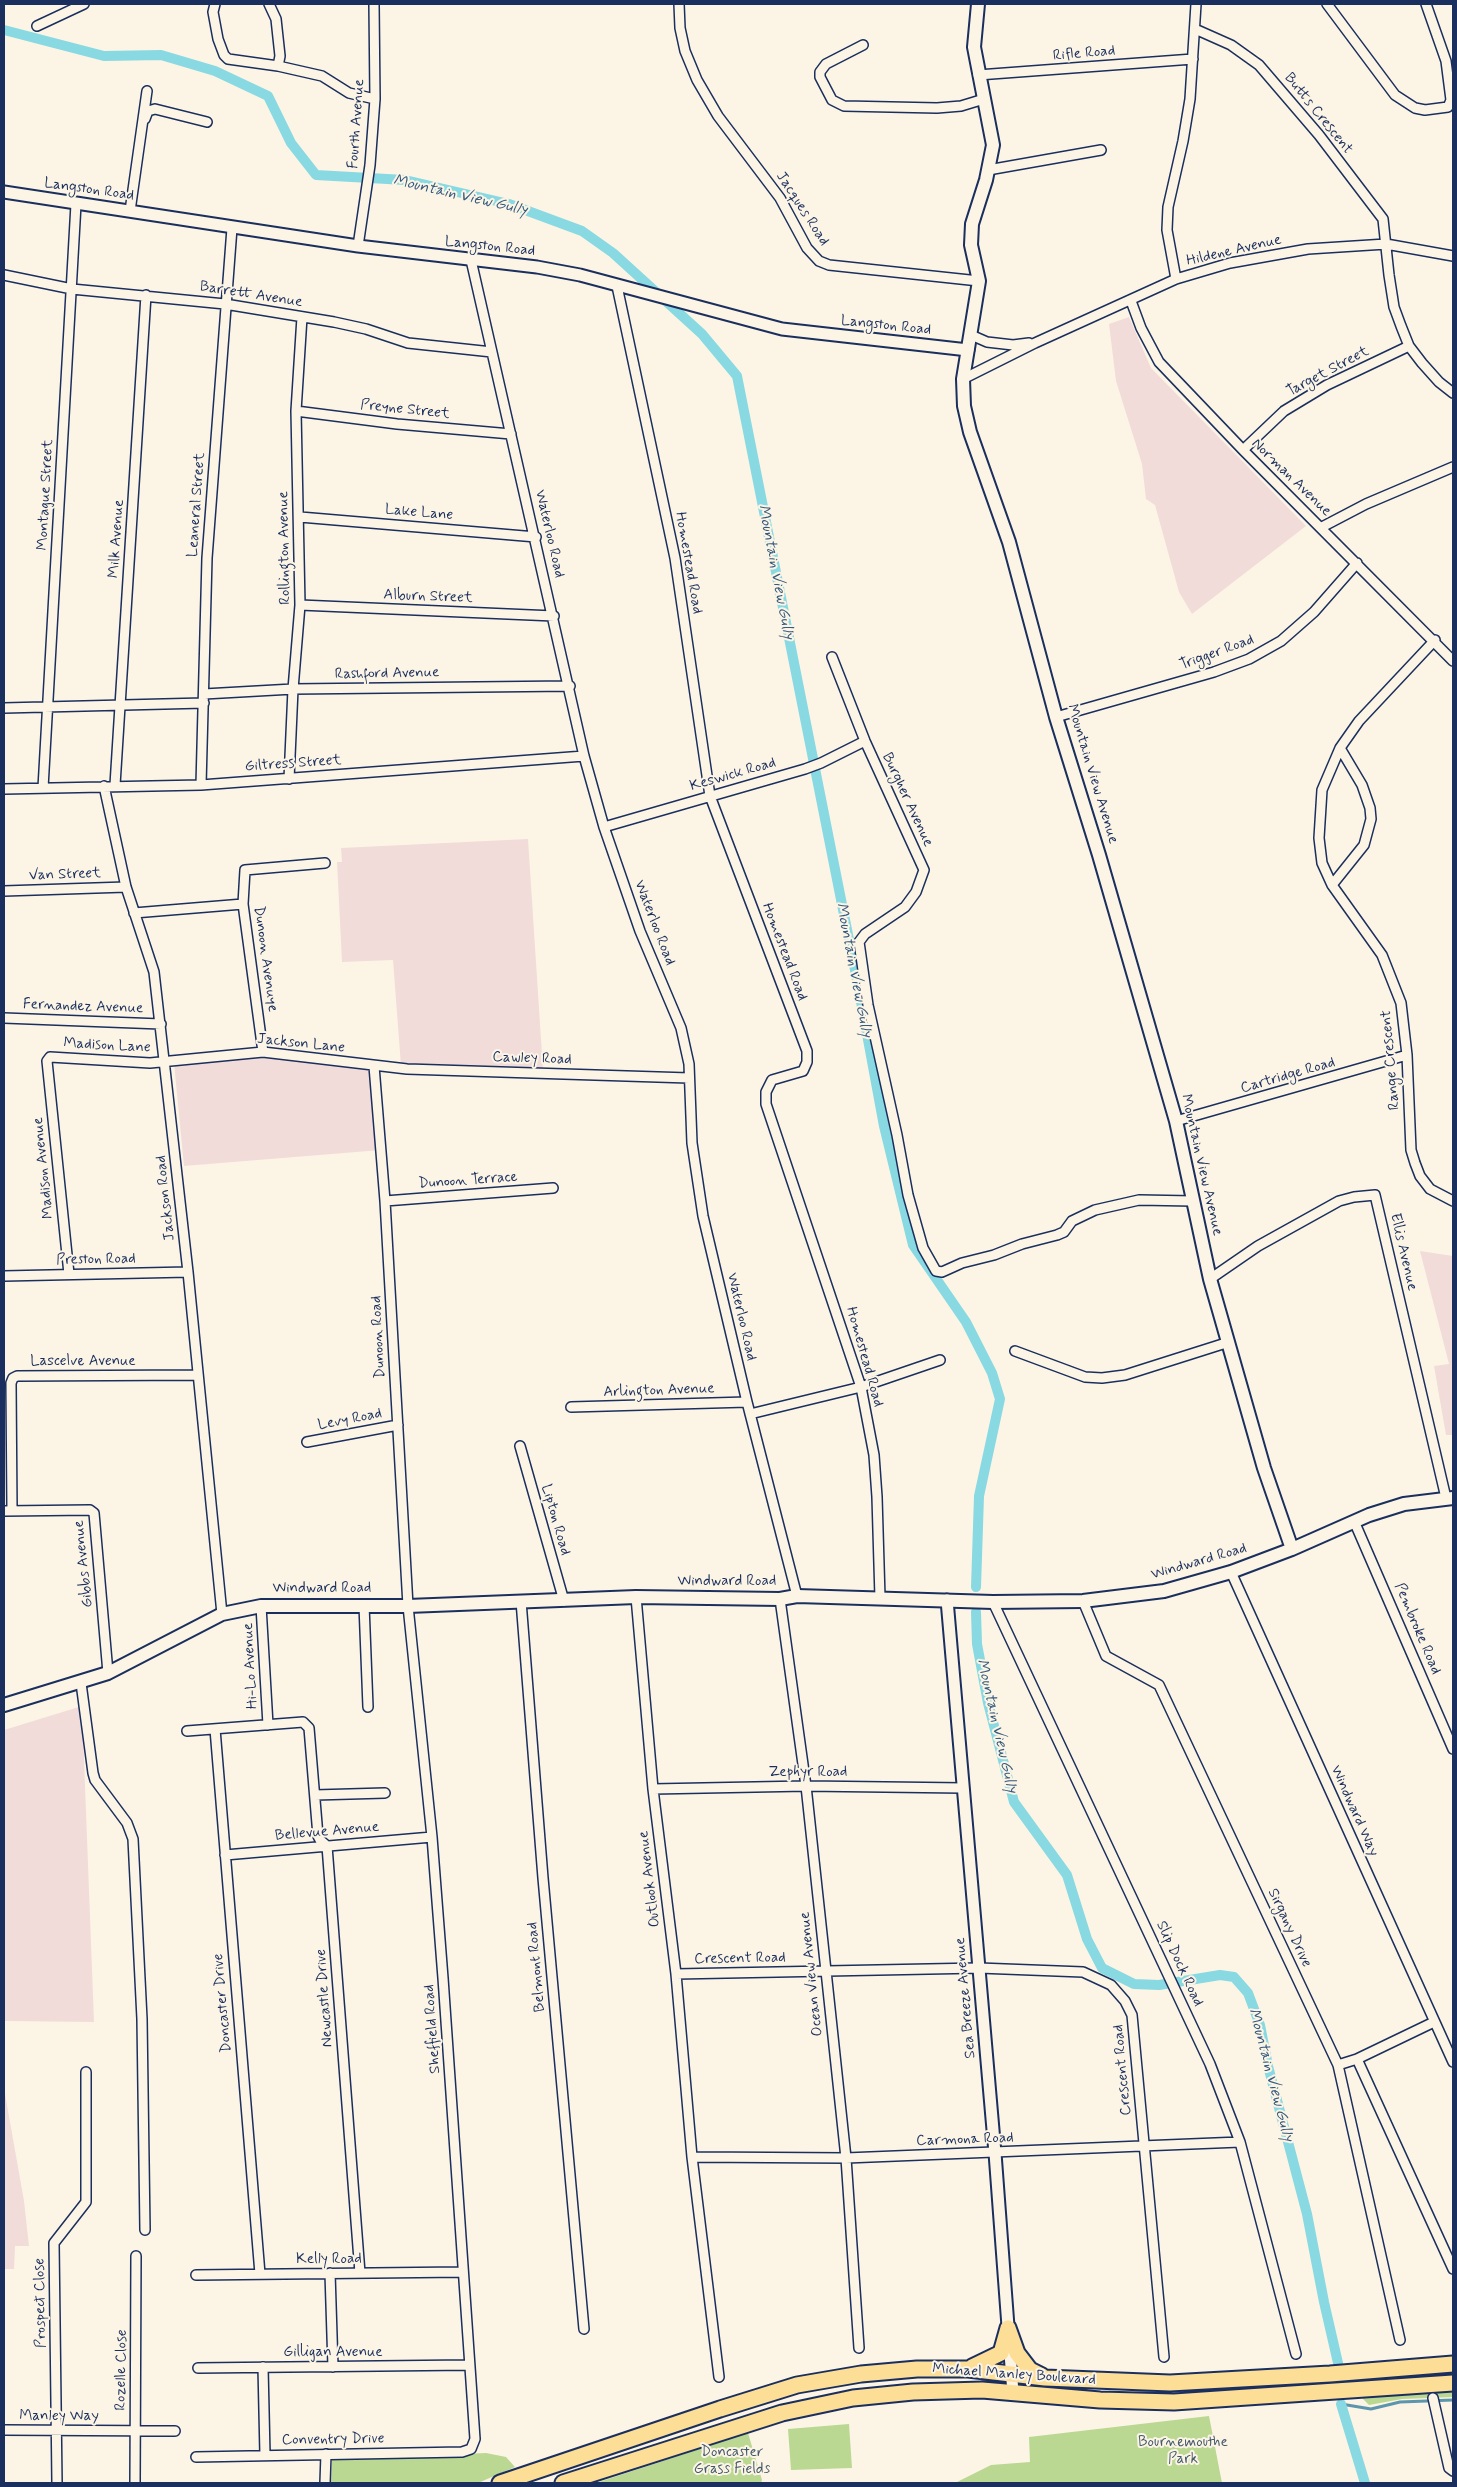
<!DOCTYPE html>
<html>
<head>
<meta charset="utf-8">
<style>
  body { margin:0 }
  #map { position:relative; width:1457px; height:2487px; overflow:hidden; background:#fcf5e5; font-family:Mynerve,sans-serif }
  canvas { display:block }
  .frame { position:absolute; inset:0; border:5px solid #1b2f5e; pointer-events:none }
</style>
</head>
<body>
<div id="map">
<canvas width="1457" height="2487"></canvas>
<div class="frame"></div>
</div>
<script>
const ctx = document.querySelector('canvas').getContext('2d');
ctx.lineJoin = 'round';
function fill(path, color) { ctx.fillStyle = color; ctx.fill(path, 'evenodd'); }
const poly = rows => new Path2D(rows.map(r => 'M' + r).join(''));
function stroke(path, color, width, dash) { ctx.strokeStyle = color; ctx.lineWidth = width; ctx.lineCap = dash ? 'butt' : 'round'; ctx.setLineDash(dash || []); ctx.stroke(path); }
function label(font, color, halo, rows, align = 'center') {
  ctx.font = font + ' Mynerve,sans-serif'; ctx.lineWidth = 4; ctx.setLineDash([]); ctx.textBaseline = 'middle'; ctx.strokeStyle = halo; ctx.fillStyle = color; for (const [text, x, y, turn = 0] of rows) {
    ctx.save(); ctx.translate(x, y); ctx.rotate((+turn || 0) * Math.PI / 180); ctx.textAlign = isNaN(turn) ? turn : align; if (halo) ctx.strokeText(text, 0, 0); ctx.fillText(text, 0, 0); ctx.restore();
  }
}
const built = poly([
  [1129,317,1151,368,1306,526,1192,614,1179,592,1155,505,1146,499,1142,464,1116,381,1109,324],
  [528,839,543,1070,401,1066,393,960,342,962,337,862,342,862,341,848],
  [275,1056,376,1071,381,1150,184,1166,174,1063],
  [1420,1251,1453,1256,1453,1435,1446,1435,1434,1366,1449,1364],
  [82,1706,94,2022,4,2021,4,1730],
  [4,2088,24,2201,29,2246,15,2246,14,2269,4,2269]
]);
const green = poly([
  [1453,2390,1453,2397,1402,2399,1369,2405,1361,2397],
  [1209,2416,1222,2483,955,2483,991,2465,1030,2462,1029,2437],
  [849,2424,852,2468,791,2470,788,2429],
  [748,2433,762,2480,761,2483,596,2483],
  [486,2453,506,2457,515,2467,478,2483,331,2483,332,2460]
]);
const stream = poly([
  [1341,2404,1371,2409,1400,2402,1453,2400]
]);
const canal = poly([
  [4,30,104,56,161,55,215,71,268,96,291,143,316,175,405,180,509,204,582,231,613,253,702,334,737,376,857,980,884,1126,913,1245,966,1322,992,1373,1000,1399,979,1496,976,1587],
  [976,1612,977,1644,988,1703,1014,1802,1067,1875,1087,1939,1102,1968,1134,1984,1159,1985,1220,1975,1234,1977,1248,1993,1260,2025,1268,2066,1307,2214,1324,2302,1338,2363],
  [1341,2404,1365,2483]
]);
const minor = poly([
  [215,4,213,12,218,39,224,55,228,59,278,66,322,76,349,93,375,99],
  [269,4,276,19,280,56,278,66],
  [679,4,680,28,685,51,697,80,718,116,780,198,807,248,819,261,829,265,979,281],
  [1327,4,1395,95,1415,108,1425,110,1448,107,1451,100,1446,61,1426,4],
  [37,26,84,4],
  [1195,29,1231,45,1259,65,1319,135,1383,219,1389,275,1394,307,1401,326,1409,346,1422,363,1439,382,1453,393],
  [863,45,826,64,820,72,820,77,832,100,844,106,937,108,961,106,984,99],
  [978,75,1193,59],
  [145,119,148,111,155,109,207,122],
  [988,170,1101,150],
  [130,211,147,91],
  [358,246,370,165,375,99,374,4],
  [471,260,584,756,604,827,640,931,681,1028,689,1064,692,1143,703,1216,747,1402,797,1596],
  [4,275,72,289,225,304,334,322,366,329,408,343,492,352],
  [1176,279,1167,230,1168,207,1183,141,1190,99,1196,4],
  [617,286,675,558,710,796,807,1051,807,1062,803,1071,772,1080,766,1092,766,1104,861,1387,874,1455,877,1497,880,1598],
  [1131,301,1141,328,1159,362,1243,450,1453,661],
  [971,335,987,342,1013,345,1029,343],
  [963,379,1035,343,1176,279,1230,263,1308,249,1386,244,1453,256],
  [296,411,397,424,511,434],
  [1243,450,1284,411,1327,385,1409,346],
  [300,517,536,537],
  [1322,527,1366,504,1453,467],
  [300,605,554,616],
  [1435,640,1359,721,1340,748,1322,790,1319,838,1322,863,1332,885,1382,955,1401,1003,1407,1055,1411,1150,1415,1163,1420,1176,1430,1189,1453,1201],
  [832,657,865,741,924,870,916,892,905,907,865,934,859,942,868,1005,897,1135,908,1195,923,1248,936,1271,942,1272,962,1263,994,1255,1022,1244,1057,1235,1064,1232,1072,1221,1095,1210,1139,1200,1193,1201],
  [204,694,293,689,570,686],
  [4,708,204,703],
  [1056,717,1214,672,1249,659,1281,641,1314,612,1357,563],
  [289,779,293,689,300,605,296,411,302,317],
  [115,785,146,295],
  [201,785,207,558,232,228],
  [104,786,126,887,154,972,188,1272,222,1614],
  [43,788,76,204],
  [4,789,201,785,584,756],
  [604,827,805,769,821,763,865,741],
  [1332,885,1364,845,1371,819,1370,808,1362,785,1340,748],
  [4,891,126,887],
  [134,913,243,904],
  [4,1018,161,1024],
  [263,1052,243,904,245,870,325,863],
  [1176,1121,1407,1055],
  [385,1201,553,1188],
  [69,1274,47,1061,50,1057,150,1063,263,1052,407,1069,689,1078],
  [4,1276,188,1272],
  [1210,1279,1258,1246,1339,1201,1354,1197,1375,1195,1446,1498],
  [1015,1351,1085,1377,1102,1378,1125,1375,1229,1342],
  [571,1407,747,1402],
  [750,1414,861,1387,940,1360],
  [307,1442,398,1425],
  [520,1446,564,1601],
  [4,1511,90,1510,94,1513,108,1673],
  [12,1511,11,1383,13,1378,17,1376,198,1375],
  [1354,1521,1453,1749],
  [1231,1572,1453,2062],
  [636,1597,653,1789,676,1974,692,2157,719,2377],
  [780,1599,806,1786,826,1971,846,2158,859,2348],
  [521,1601,543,1878,584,2329],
  [1083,1601,1106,1656,1159,1685,1338,2065,1357,2059,1453,2269],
  [993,1602,1210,2064,1240,2142,1296,2354],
  [364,1605,368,1707],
  [261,1606,268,1725],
  [81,1683,93,1773,95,1780,127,1823,133,1839,142,2019,145,2230],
  [215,1729,260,2274],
  [187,1731,303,1722,309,1728,318,1836,320,1840,327,1846,360,2273],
  [653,1789,806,1786,963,1788],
  [315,1795,385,1793],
  [225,1855,432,1837],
  [676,1974,979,1968,1083,1972,1111,1985,1125,2001,1132,2015,1164,2357],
  [1357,2059,1434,2022],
  [1338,2065,1400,2340],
  [692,2157,846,2158,1240,2142],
  [330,2273,333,2367],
  [196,2275,462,2272],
  [263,2367,265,2455],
  [198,2368,469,2365],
  [1433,2398,1449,2468,1453,2471],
  [4,2430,175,2431],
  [196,2457,462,2452,471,2449,475,2439,443,1978,432,1837,408,1606,385,1201,374,1066],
  [57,2483,54,2243,86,2202,86,2072],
  [135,2483,136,2256],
  [325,2483,326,2454]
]);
const tertiary = poly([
  [4,192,358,246,537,267,580,275,782,329,968,350],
  [947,1600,995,2153,1013,2393]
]);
const secondary = poly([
  [978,4,974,47,993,145,986,180,972,224,971,245,979,281,963,379,964,406,970,432,1009,542,1056,717,1099,855,1176,1121,1210,1279,1264,1468,1292,1549],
  [4,1705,108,1673,222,1614,261,1606,408,1606,636,1597,780,1599,797,1596,993,1602,1083,1601,1164,1591,1231,1572,1292,1549,1369,1515,1404,1504,1453,1498]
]);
const trunk = poly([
  [1008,2328,1017,2353,1030,2370,1042,2376],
  [972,2367,1001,2353,1008,2328],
  [500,2483,720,2409,797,2385,861,2374,917,2369,968,2369,1045,2378,1170,2383,1330,2374,1453,2364],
  [563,2483,782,2413,853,2398,913,2392,982,2390,1100,2400,1174,2402,1453,2383]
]);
const streetNames = [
  ["Rifle Road",1084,54,-5],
  ["Butts Crescent",1318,114,51],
  ["Fourth Avenue",357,124,-86],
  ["Langston Road",89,190,8],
  ["Jacques Road",802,209,57],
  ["Langston Road",490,247,6],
  ["Hildene Avenue",1234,251,-13],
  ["Barrett Avenue",251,295,9],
  ["Langston Road",886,326,6],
  ["Target Street",1328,372,-28],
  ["Preyne Street",405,410,6],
  ["Norman Avenue",1291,478,44],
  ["Montague Street",46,495,-87],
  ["Leaneral Street",197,505,-86],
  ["Lake Lane",419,513,5],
  ["Waterloo Road",549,534,77],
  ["Milk Avenue",117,539,-86],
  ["Rollington Avenue",285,548,-91],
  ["Homestead Road",688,563,80],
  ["Alburn Street",428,597,2],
  ["Trigger Road",1217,653,-20],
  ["Rashford Avenue",387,674,-1],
  ["Giltress Street",293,764,-4],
  ["Mountain View Avenue",1092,774,73],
  ["Keswick Road",733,775,-16],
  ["Burgher Avenue",907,800,65],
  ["Van Street",65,875,-2],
  ["Waterloo Road",654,923,69],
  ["Homestead Road",784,952,69],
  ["Dunoon Avenuye",265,959,82],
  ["Fernandez Avenue",83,1007,2],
  ["Jackson Lane",301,1044,6],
  ["Madison Lane",107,1046,3],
  ["Cawley Road",532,1059,2],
  ["Range Crescent",1391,1060,-95],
  ["Cartridge Road",1288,1076,-16],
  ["Mountain View Avenue",1201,1165,77],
  ["Madison Avenue",44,1168,-96],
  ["Dunoon Terrace",468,1181,-4],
  ["Jackson Road",166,1198,-96],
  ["Ellis Avenue",1403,1252,77],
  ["Preston Road",96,1260,-1],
  ["Waterloo Road",741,1317,77],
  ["Dunoon Road",379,1337,-93],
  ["Homestead Road",864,1357,74],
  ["Lascelve Avenue",83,1362],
  ["Arlington Avenue",659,1391,-2],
  ["Levy Road",350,1420,-11],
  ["Lipton Road",555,1520,74],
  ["Windward Road",1199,1562,-16],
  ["Gibbs Avenue",84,1564,-96],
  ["Windward Road",727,1582],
  ["Windward Road",322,1589],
  ["Pembroke Road",1417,1629,67],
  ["Hi-Lo Avenue",251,1666,-93],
  ["Zephyr Road",808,1773],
  ["Windward Way",1354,1811,66],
  ["Bellevue Avenue",327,1832,-5],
  ["Outlook Avenue",650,1879,-97],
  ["Sirgany Drive",1289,1928,65],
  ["Crescent Road",740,1959,-1],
  ["Slip Dock Road",1179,1964,65],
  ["Belmont Road",537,1967,-95],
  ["Ocean View Avenue",812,1974,-96],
  ["Newcastle Drive",325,1998,-94],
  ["Sea Breeze Avenue",966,1998,-95],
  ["Doncaster Drive",223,2003,-95],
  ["Sheffield Road",433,2029,-94],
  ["Crescent Road",1123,2070,-95],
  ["Carmona Road",965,2140,-2],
  ["Kelly Road",329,2260],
  ["Prospect Close",41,2303,-91],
  ["Gilligan Avenue",333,2353],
  ["Rozelle Close",122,2370,-89],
  ["Michael Manley Boulevard",1014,2375,4],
  ["Manley Way",59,2417],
  ["Conventry Drive",333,2440,-1]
];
const parkNames = [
  ["Bournemouthe",1183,2443],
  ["Park",1183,2460],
  ["Doncaster",732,2453],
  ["Grass Fields",732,2470]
];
const waterNames = [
  ["Mountain View Gully",460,196,13],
  ["Mountain View Gully",775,572,79],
  ["Mountain View Gully",853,970,79],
  ["Mountain View Gully",996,1726,77],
  ["Mountain View Gully",1270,2075,75]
];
fill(built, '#f1dcd9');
fill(green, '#bad891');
stroke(stream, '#5c95ad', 3);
stroke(canal, '#88d9e2', 10);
stroke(minor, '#1b2f5e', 12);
stroke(tertiary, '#1b2f5e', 15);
stroke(secondary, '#1b2f5e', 16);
stroke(trunk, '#1b2f5e', 19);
stroke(minor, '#fcf5e5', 9);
stroke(tertiary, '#fcf5e5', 11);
stroke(secondary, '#fcf5e5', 12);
stroke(trunk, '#fcde96', 15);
label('15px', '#1b2f5e', '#fcf5e5', streetNames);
label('15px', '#43596b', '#fcf5e5', parkNames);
label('italic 16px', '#365a7f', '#fcf5e5', waterNames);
</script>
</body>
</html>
